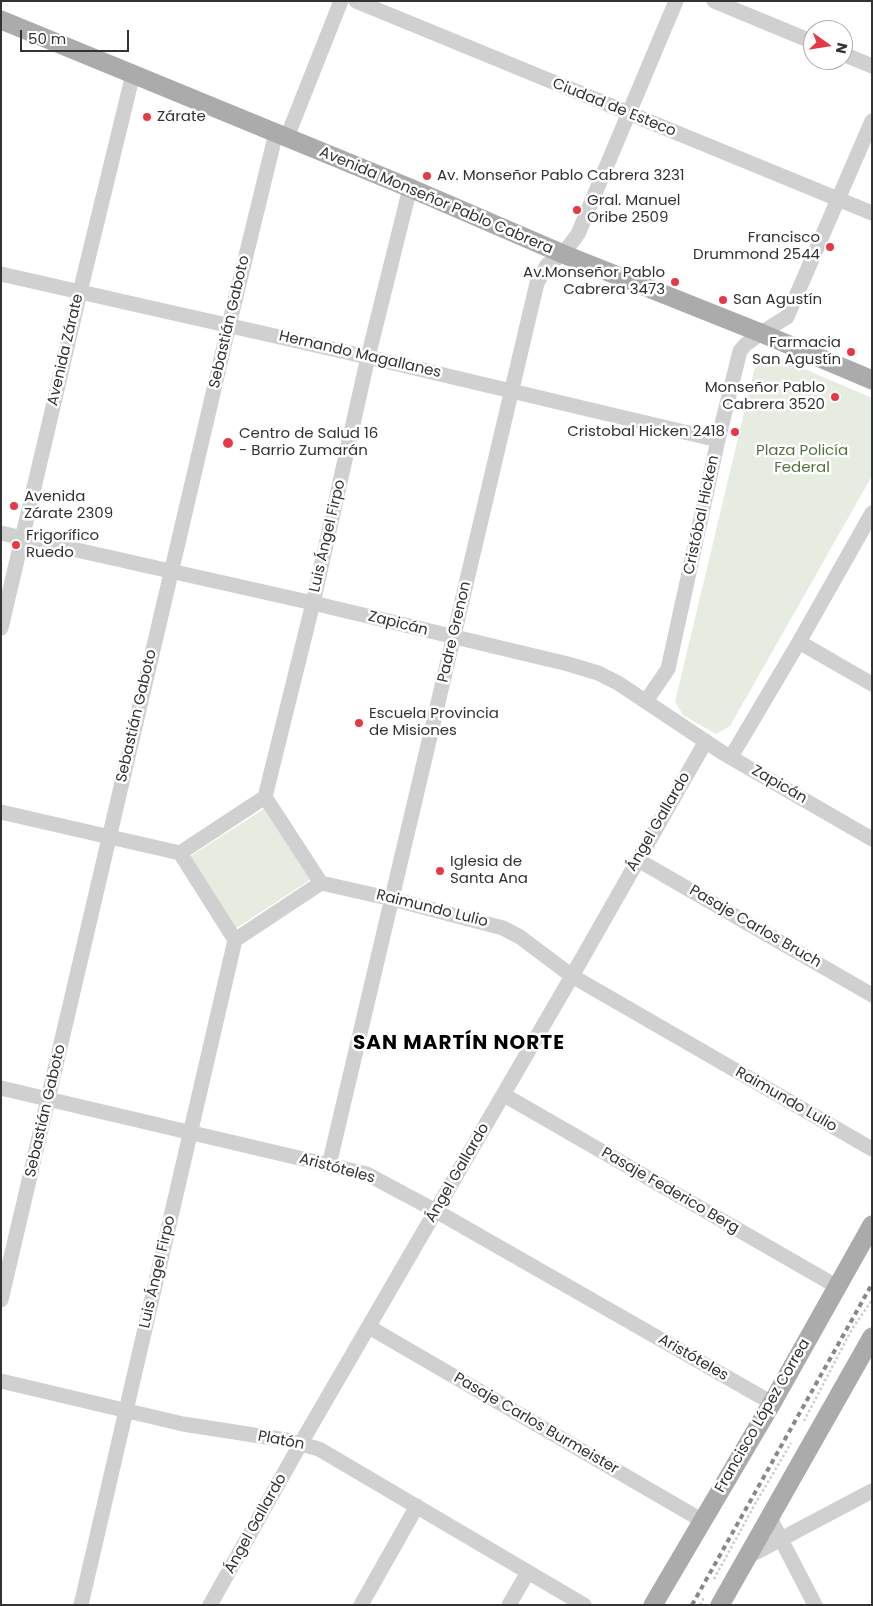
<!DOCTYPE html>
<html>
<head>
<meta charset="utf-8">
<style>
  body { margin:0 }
  #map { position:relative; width:873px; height:1606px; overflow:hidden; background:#fff; font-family:Poppins,sans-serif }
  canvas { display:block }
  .frame { position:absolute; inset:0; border:2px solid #333; pointer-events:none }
  .north { position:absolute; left:803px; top:20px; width:50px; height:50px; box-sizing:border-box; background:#fff; border:1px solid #adadad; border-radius:50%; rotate:103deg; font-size:14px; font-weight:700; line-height:20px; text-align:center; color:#333 }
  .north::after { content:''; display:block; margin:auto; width:18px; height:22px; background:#e63946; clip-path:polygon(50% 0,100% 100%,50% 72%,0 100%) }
  .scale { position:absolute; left:20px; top:30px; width:109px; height:22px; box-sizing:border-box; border:2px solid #333; border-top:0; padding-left:6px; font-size:15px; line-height:18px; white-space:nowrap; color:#333; -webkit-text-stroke:4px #fff; paint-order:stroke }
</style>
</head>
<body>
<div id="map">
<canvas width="873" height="1606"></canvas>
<div class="frame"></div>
<div class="north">N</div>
<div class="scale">50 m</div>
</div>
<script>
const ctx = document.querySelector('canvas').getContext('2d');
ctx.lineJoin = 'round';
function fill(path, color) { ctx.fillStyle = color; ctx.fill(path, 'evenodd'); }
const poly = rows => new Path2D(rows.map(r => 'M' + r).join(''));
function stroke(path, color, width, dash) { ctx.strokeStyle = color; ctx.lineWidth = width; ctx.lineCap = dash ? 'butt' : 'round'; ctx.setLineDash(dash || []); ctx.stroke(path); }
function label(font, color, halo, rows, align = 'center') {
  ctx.font = font + ' Poppins,sans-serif'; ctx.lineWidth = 5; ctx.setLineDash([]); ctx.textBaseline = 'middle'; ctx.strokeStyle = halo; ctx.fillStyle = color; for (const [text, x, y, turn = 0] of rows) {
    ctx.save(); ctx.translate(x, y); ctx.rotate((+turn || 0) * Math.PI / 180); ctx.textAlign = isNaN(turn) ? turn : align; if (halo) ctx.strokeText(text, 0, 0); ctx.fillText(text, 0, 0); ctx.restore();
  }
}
const green = poly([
  [772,355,872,398,872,476,730,726,716,734,683,715,675,702,755,367],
  [264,809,310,880,235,929,189,857]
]);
const path = poly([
  [804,1421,852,1329,872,1300],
  [714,1579,755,1504,791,1443],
  [700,1605,704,1597]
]);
const minor = poly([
  [356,1,872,213],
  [714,1,813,42],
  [843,54,872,66],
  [287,137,341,1],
  [1,274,368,357,718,440],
  [1,533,313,603,568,664,598,673,618,683,723,753,872,839],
  [1,628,80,292,133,74],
  [799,642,872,684],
  [646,701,668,669,718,440,740,351,745,345,761,333,787,317,872,121],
  [731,757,799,642,872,513],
  [265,797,321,883],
  [1,812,180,853,235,940],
  [180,853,265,797,313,603,368,357,410,188],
  [638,860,872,995],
  [235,940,321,883,392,899,503,928,520,937,572,976,872,1149],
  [1,1088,367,1174,436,1211,772,1403],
  [504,1095,836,1286],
  [329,1165,537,283,547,265,563,254,578,234,676,1],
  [1,1300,229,325,276,133],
  [369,1327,703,1521],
  [1,1381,183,1424,286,1440,319,1449,584,1605],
  [770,1518,815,1605],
  [749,1556,872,1491],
  [81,1605,235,940],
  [210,1605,301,1443,572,976,706,741],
  [361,1605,417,1506],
  [509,1605,528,1572]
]);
const major = poly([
  [1,20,410,188,563,254,761,333,872,380],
  [653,1605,772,1403,872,1225],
  [720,1605,872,1337]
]);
const rail = poly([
  [692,1605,872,1284]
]);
const markers = [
  [147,117,5,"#e63946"],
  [427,176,5,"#e63946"],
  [577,210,5,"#e63946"],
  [830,247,5,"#e63946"],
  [675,282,5,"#e63946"],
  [723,300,5,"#e63946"],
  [851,352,5,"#e63946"],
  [835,397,5,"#e63946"],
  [735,432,5,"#e63946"],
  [228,443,6,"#e63946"],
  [14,506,5,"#e63946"],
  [16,545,5,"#e63946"],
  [359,723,5,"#e63946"],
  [440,871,5,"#e63946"]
];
const streetNames = [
  ["Ciudad de Esteco",614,108,22],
  ["Avenida Monseñor Pablo Cabrera",436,201,23],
  ["Sebastián Gaboto",230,322,-77],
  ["Avenida Zárate",66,350,-77],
  ["Hernando Magallanes",360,355,13],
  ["Cristóbal Hicken",702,515,-78],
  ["Luis Ángel Firpo",328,536,-77],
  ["Zapicán",398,624,14],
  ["Padre Grenon",455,632,-77],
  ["Sebastián Gaboto",137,716,-77],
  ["Zapicán",779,785,30],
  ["Ángel Gallardo",659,822,-60],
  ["Raimundo Lulio",432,909,14],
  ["Pasaje Carlos Bruch",755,927,30],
  ["Raimundo Lulio",786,1100,30],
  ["Sebastián Gaboto",46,1111,-77],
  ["Aristóteles",337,1169,15],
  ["Ángel Gallardo",458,1173,-60],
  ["Pasaje Federico Berg",670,1191,30],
  ["Luis Ángel Firpo",158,1272,-77],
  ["Aristóteles",693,1358,30],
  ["Francisco López Correa",763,1416,-60],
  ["Pasaje Carlos Burmeister",536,1424,30],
  ["Platón",281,1441,11],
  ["Ángel Gallardo",256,1524,-61]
];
const poiNames = [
  ["Zárate",157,117],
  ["Av. Monseñor Pablo Cabrera 3231",437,176],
  ["Gral. Manuel",587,201],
  ["Oribe 2509",587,218],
  ["Francisco",820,238,"right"],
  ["Drummond 2544",820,255,"right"],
  ["Av.Monseñor Pablo",665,273,"right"],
  ["Cabrera 3473",665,290,"right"],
  ["San Agustín",733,300],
  ["Farmacia",841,343,"right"],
  ["San Agustín",841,360,"right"],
  ["Monseñor Pablo",825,388,"right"],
  ["Cabrera 3520",825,405,"right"],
  ["Cristobal Hicken 2418",725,432,"right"],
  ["Centro de Salud 16",239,434],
  ["- Barrio Zumarán",239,451],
  ["Avenida",24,497],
  ["Zárate 2309",24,514],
  ["Frigorífico",26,536],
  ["Ruedo",26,553],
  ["Escuela Provincia",369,714],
  ["de Misiones",369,731],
  ["Iglesia de",450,862],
  ["Santa Ana",450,879]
];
const parkNames = [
  ["Plaza Policía",802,451],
  ["Federal",802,468]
];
const districtNames = [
  ["SAN MARTÍN NORTE",459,1044]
];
fill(green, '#e6ecdf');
stroke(path, '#cdcdcd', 2.5, [2.5, 2.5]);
stroke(minor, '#d0d0d0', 15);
stroke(major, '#ababab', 19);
stroke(rail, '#888', 4, [5, 4]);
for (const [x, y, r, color] of markers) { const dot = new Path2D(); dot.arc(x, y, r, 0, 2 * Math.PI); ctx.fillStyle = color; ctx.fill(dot); stroke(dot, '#fff', 2); }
label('15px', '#333', '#fff', streetNames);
label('15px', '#333', '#fff', poiNames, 'left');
label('15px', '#56703f', '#fff', parkNames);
ctx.letterSpacing = '1px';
label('bold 20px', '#000', '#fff', districtNames);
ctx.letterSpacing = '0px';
</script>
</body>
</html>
